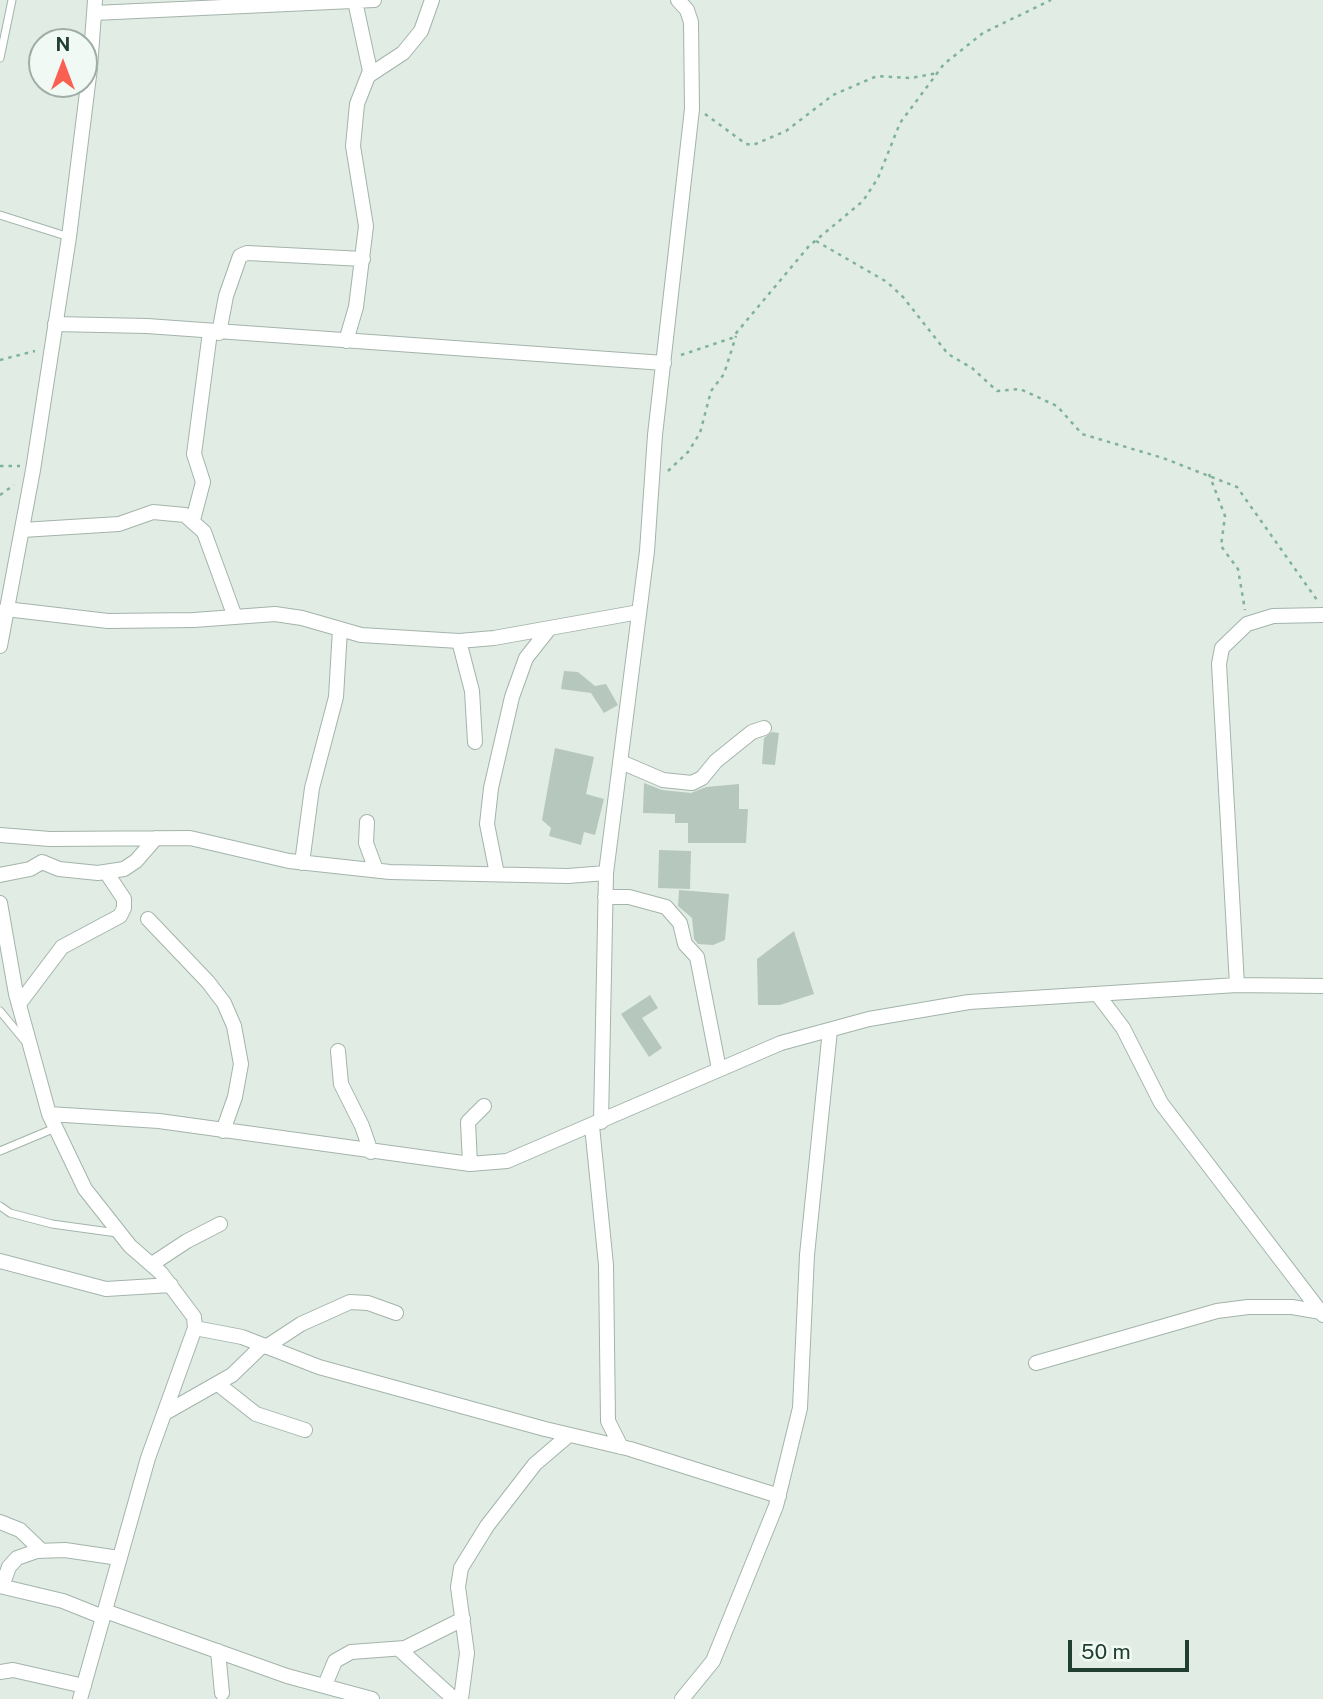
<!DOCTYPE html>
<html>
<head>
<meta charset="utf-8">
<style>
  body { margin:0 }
  #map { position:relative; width:1323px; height:1699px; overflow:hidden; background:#e1ece5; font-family:"Public Sans",sans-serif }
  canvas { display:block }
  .north { position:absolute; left:28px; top:28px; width:70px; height:70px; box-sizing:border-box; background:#f1f9f4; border:2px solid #9daea6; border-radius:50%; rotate:0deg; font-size:19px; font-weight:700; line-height:28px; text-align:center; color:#203e31 }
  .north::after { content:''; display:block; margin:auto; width:24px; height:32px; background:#f96052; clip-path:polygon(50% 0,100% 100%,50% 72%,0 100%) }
  .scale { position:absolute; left:1068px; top:1640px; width:121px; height:32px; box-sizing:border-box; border:4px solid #203e31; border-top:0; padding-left:9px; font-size:21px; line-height:24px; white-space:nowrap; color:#203e31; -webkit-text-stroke:5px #f1f9f4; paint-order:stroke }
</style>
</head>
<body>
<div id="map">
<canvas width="1323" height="1699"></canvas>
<div class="north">N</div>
<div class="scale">50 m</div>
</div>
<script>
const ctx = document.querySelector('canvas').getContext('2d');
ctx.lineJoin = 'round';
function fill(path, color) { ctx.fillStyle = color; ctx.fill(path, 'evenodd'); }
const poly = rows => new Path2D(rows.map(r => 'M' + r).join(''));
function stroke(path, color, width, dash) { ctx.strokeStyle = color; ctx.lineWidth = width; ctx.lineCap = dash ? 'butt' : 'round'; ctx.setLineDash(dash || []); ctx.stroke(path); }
const building = poly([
  [564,671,578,672,595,686,606,684,618,705,604,713,591,693,561,689],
  [772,732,779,733,775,765,762,764,764,738],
  [555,748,594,757,586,794,604,799,595,835,584,832,581,845,549,836,551,828,542,820],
  [644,783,662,790,691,793,706,787,739,784,739,809,748,809,746,843,688,843,688,823,675,823,675,814,643,813],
  [659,850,691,851,690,889,658,888],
  [679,890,729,894,725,940,713,945,698,944,694,939,692,918,678,906],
  [794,931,814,994,780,1005,758,1005,757,959],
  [650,995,658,1008,642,1018,662,1048,649,1057,621,1014]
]);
const path = poly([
  [705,114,746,144,753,145,786,131,833,95,877,76,911,78,938,73],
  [816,241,887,282,903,297,948,354,972,368,997,391,1020,389,1057,406,1082,434,1163,458,1237,487,1317,600],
  [681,355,732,338,809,246,863,201,878,178,900,123,944,64,983,33,1051,0],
  [0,360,35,351],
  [0,466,20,466],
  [668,471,688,452,700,433,711,391,724,374,736,336],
  [1209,474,1225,516,1221,546,1238,569,1245,610],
  [0,495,14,485]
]);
const lane = poly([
  [0,58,12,0],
  [0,215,69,237],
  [0,1011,24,1040],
  [0,1151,55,1128],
  [0,1206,10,1213,52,1224,117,1233]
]);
const street = poly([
  [94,13,374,0],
  [368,76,403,53,421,31,432,0],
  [55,324,147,326,664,363],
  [219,333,226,296,240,256,247,253,363,259],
  [346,341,356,307,366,226,353,146,357,104,370,71,355,1],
  [193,520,203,482,194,454,210,332],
  [22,530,119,524,153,512,185,515,204,532,235,617],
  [6,609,108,621,194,620,275,614,302,618,361,635,459,641,494,638,639,612],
  [459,641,472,691,475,742],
  [0,646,33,470,69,237,90,68,95,0],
  [621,762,663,780,692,783,702,778,716,761,752,732,764,728],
  [367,822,366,843,376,870],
  [0,835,50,839,190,838,289,861,390,872,568,876,606,873],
  [302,863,312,788,336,697,340,629],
  [497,874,487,824,491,788,512,697,526,658,549,629],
  [0,875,30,869,42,862,59,869,98,873,124,869,136,861,156,838],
  [605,897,629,897,666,907,680,923,685,944,697,957,719,1069],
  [0,903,16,994,49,1114,85,1189,130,1246,161,1273,194,1317,195,1328,148,1458,80,1699],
  [148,919,208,982,224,1003,234,1026,241,1064,235,1097,223,1131],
  [1237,985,1219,664,1222,648,1247,624,1273,616,1323,615],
  [1098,995,1123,1028,1161,1103,1323,1315],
  [19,1004,62,947,120,916,124,908,124,899,106,872],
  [338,1051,341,1084,362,1126,371,1152],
  [49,1114,159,1121,470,1164,507,1161,781,1043,869,1019,969,1002,1237,985,1323,986],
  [601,1122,606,873,647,551,655,435,692,109,691,22,687,10,678,0],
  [592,1126,606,1265,608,1421,621,1447],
  [470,1164,468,1122,484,1106],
  [0,1261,106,1289,171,1285],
  [152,1264,187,1241,220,1224],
  [195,1328,242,1337,319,1367,545,1429,630,1449,779,1496],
  [266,1347,301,1324,350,1302,368,1303,396,1313],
  [1036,1363,1217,1311,1248,1307,1292,1307,1321,1312],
  [218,1384,256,1414,305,1430],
  [165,1413,232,1375,263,1345],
  [0,1522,20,1530,42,1551],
  [0,1586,63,1601,103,1617],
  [2,1586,9,1567,17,1558,37,1551,65,1550,119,1558],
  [105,1611,287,1676,372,1699],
  [399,1649,454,1699],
  [218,1651,222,1693],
  [0,1672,13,1670,84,1686],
  [325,1685,335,1661,351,1652,405,1648,463,1619],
  [461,1699,467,1653,458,1587,461,1568,487,1526,535,1464,569,1435],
  [682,1699,713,1661,776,1506,800,1408,807,1255,830,1030]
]);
fill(building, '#b6c7be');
stroke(lane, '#a3b4ab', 9);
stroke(street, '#a3b4ab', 16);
stroke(path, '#7fb29a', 2.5, [3.5, 5]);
stroke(lane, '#fff', 7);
stroke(street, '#fff', 14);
</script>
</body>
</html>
